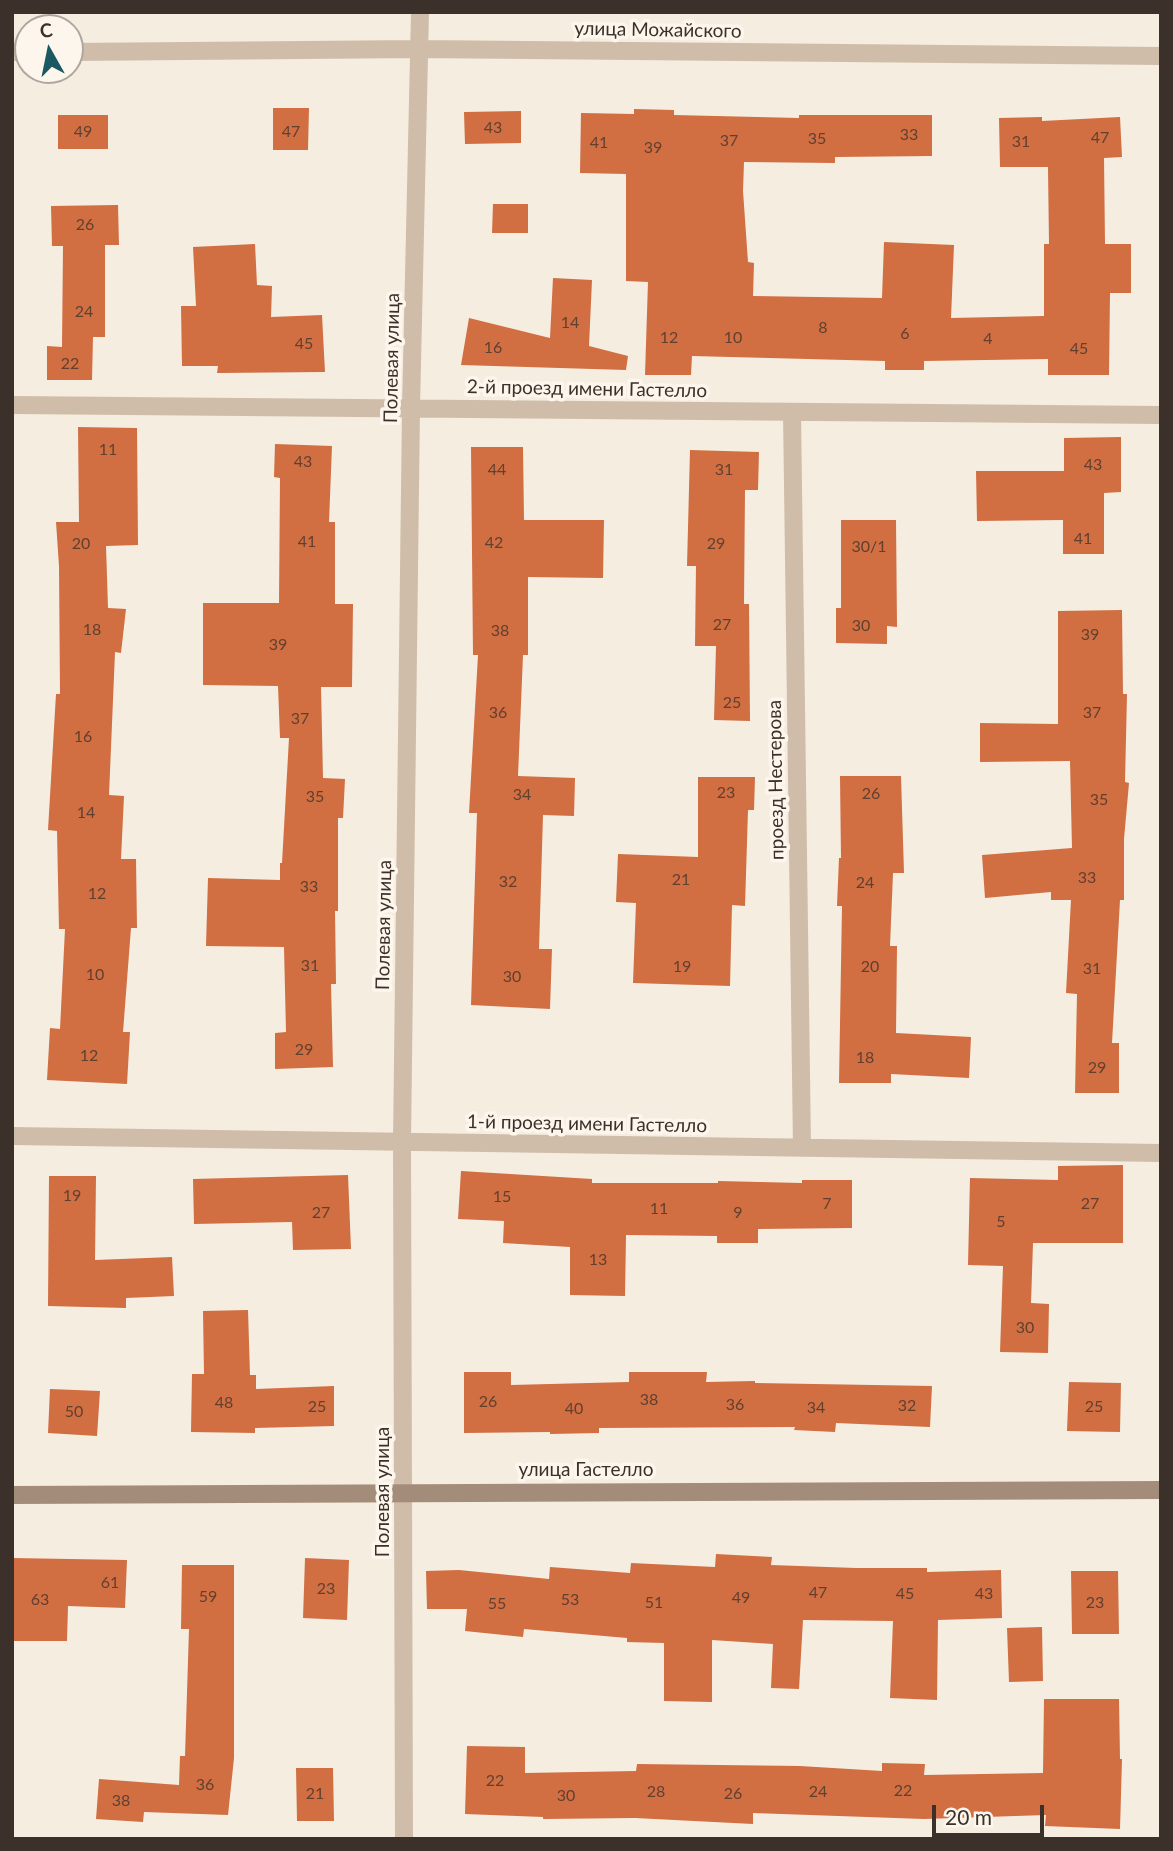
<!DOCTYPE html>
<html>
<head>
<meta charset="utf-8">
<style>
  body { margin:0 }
  #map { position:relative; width:1173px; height:1851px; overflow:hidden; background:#f5eddf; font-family:Lato,sans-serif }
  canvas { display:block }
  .frame { position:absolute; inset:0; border:14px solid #3c312a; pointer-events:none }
  .north { position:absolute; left:14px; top:14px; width:70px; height:70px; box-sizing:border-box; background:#fcf6ed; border:2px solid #afa79f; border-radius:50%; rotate:351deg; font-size:19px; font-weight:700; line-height:28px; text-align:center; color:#3c312a }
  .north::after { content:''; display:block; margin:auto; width:24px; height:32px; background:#1a5962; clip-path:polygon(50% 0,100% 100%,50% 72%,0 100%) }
  .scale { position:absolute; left:932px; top:1805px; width:112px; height:32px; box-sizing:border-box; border:4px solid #3c312a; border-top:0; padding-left:9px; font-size:21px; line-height:24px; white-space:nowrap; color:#3c312a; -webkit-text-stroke:5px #fcf6ed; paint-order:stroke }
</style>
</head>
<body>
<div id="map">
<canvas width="1173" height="1851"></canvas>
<div class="frame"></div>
<div class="north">С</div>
<div class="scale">20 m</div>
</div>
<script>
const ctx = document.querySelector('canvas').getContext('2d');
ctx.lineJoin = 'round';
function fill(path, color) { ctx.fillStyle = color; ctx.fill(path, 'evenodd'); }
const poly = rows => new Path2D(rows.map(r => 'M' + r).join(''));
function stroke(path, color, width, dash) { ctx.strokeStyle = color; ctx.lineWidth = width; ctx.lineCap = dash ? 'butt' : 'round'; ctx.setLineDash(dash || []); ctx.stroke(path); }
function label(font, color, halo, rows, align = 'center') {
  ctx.font = font + ' Lato,sans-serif'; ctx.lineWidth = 7; ctx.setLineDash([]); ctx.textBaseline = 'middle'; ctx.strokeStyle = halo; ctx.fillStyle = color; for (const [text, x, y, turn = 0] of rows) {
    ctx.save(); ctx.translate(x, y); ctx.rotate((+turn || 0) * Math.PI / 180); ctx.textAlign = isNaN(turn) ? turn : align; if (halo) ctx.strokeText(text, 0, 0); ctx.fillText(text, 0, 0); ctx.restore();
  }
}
const building = poly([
  [273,108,309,108,308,150,273,150],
  [634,109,674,110,674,115,799,118,799,115,932,115,932,156,835,157,835,163,744,162,743,191,748,262,754,263,753,296,882,298,884,242,954,245,951,318,1044,316,1044,244,1049,244,1048,167,1000,167,999,118,1042,117,1042,121,1120,117,1122,157,1104,158,1105,244,1131,244,1131,293,1110,293,1109,375,1048,375,1048,359,924,361,924,370,885,370,885,361,692,356,691,375,645,375,648,282,626,281,626,174,580,173,581,113,634,114],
  [521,111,521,143,465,144,464,112],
  [58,115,108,115,108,149,58,149],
  [493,204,528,204,528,233,492,233],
  [118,205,119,245,105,245,105,337,93,337,92,380,47,380,47,346,62,347,63,246,52,246,51,206],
  [255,244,257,285,272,286,271,317,322,315,325,372,217,373,218,366,182,366,181,306,196,306,193,247],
  [553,278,592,280,589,346,628,356,626,370,461,365,469,318,550,338],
  [78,427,137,428,138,545,106,546,108,608,126,609,121,653,115,652,109,795,124,796,121,859,136,859,137,928,131,928,123,1032,130,1032,127,1084,47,1080,50,1028,60,1029,65,929,59,929,57,831,48,830,56,694,60,694,59,566,56,522,79,522],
  [1121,437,1121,492,1104,493,1104,554,1063,554,1063,520,977,521,976,471,1064,471,1064,438],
  [275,444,332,446,329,522,335,522,335,604,353,604,352,687,321,687,323,778,345,779,343,818,338,818,338,911,335,911,336,984,331,984,333,1067,275,1069,275,1033,286,1032,284,947,206,946,208,878,280,880,280,863,282,863,289,738,280,738,278,686,203,685,203,603,279,603,280,478,274,477],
  [471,447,523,447,524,520,604,520,603,578,528,577,528,655,523,655,518,776,575,778,574,816,543,815,539,949,552,949,550,1009,471,1005,477,813,469,813,478,655,473,655],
  [690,450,759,452,758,490,745,490,744,604,749,604,750,721,714,720,716,646,695,646,696,566,687,566],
  [841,520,896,520,897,627,887,626,887,644,836,643,836,608,841,608],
  [1122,610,1123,694,1127,694,1125,782,1129,783,1124,839,1124,900,1120,900,1112,1043,1119,1043,1119,1093,1075,1093,1077,994,1066,993,1071,900,1051,900,1051,892,985,898,982,855,1072,848,1070,761,980,762,980,723,1058,724,1058,611],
  [840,776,901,776,904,873,893,873,890,946,897,946,896,1033,971,1037,969,1078,891,1074,891,1083,839,1083,842,906,837,906,839,858,841,858],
  [698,777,755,777,754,810,748,810,745,906,732,905,730,986,633,983,636,903,616,902,618,854,698,857],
  [1123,1165,1123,1243,1033,1243,1031,1303,1049,1304,1048,1353,1000,1352,1003,1266,968,1265,970,1178,1058,1180,1058,1166],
  [461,1171,592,1179,592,1183,718,1183,718,1181,802,1183,802,1180,852,1180,852,1228,758,1229,758,1243,717,1243,717,1236,626,1235,625,1296,570,1295,570,1247,503,1243,504,1221,458,1219],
  [348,1175,351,1249,293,1250,292,1222,194,1224,193,1179],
  [49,1176,96,1176,95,1260,172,1257,174,1296,126,1298,126,1308,48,1306],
  [248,1310,250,1375,256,1375,256,1389,334,1386,334,1426,255,1428,255,1433,191,1432,192,1374,204,1374,203,1311],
  [464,1372,511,1372,511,1385,629,1382,629,1372,707,1372,706,1382,755,1381,755,1383,932,1386,930,1427,836,1423,835,1432,794,1430,795,1427,599,1428,599,1433,550,1434,550,1432,464,1433],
  [1069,1382,1121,1383,1120,1432,1067,1431],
  [50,1389,100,1391,97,1436,48,1433],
  [716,1554,772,1557,771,1565,856,1568,927,1568,927,1572,1001,1570,1002,1618,938,1620,937,1700,890,1698,893,1621,803,1620,799,1689,771,1688,773,1644,712,1640,712,1702,664,1701,664,1643,627,1642,627,1638,524,1629,523,1637,465,1631,467,1609,427,1609,426,1571,459,1570,549,1579,550,1567,630,1573,631,1563,715,1567],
  [12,1558,127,1560,125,1608,68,1606,67,1641,12,1641],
  [305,1558,349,1560,347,1620,303,1618],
  [182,1565,234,1565,234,1758,228,1815,144,1812,143,1822,96,1819,99,1779,179,1785,180,1756,185,1756,189,1629,181,1629],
  [1071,1571,1118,1571,1119,1634,1072,1634],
  [1042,1627,1043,1681,1009,1682,1007,1628],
  [1044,1699,1119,1699,1120,1759,1122,1759,1120,1829,1045,1826,1046,1815,924,1819,753,1813,753,1824,635,1818,543,1819,543,1817,465,1814,467,1746,525,1747,525,1773,636,1771,637,1764,800,1766,882,1771,882,1763,925,1764,924,1775,1043,1773],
  [296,1768,333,1768,334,1821,297,1821]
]);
const street = poly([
  [12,52,28,52],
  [70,52,420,49,1161,56],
  [12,405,1161,415],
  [792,412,802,1148],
  [12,1136,1161,1153],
  [404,1839,402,1142,411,408,420,12]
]);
const secondary = poly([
  [12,1495,1161,1490]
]);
const numberNames = [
  ["43",493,128],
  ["49",83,132],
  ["47",291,132],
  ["33",909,135],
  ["47",1100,138],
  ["35",817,139],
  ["37",729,141],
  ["31",1021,142],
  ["41",599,143],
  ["39",653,148],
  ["26",85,225],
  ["24",84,312],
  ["14",570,323],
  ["8",823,328],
  ["6",905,334],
  ["12",669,338],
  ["10",733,338],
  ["4",988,339],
  ["45",304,344],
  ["16",493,348],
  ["45",1079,349],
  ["22",70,364],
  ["11",108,450],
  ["43",303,462],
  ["43",1093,465],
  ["44",497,470],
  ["31",724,470],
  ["41",1083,539],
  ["41",307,542],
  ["42",494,543],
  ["20",81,544],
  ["29",716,544],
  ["30/1",869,547],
  ["27",722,625],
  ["30",861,626],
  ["18",92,630],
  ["38",500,631],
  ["39",1090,635],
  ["39",278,645],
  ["25",732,703],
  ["36",498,713],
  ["37",1092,713],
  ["37",300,719],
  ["16",83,737],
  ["23",726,793],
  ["26",871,794],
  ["34",522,795],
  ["35",315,797],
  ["35",1099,800],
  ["14",86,813],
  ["33",1087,878],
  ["21",681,880],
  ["32",508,882],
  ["24",865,883],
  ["33",309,887],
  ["12",97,894],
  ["31",310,966],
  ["19",682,967],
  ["20",870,967],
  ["31",1092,969],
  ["10",95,975],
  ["30",512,977],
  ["29",304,1050],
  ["12",89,1056],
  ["18",865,1058],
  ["29",1097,1068],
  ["19",72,1196],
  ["15",502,1197],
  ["7",827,1204],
  ["27",1090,1204],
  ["11",659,1209],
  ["27",321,1213],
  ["9",738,1213],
  ["5",1001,1222],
  ["13",598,1260],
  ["30",1025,1328],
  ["38",649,1400],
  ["26",488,1402],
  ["48",224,1403],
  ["36",735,1405],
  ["32",907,1406],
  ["25",317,1407],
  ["25",1094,1407],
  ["34",816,1408],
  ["40",574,1409],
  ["50",74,1412],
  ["61",110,1583],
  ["23",326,1589],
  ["47",818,1593],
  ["45",905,1594],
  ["43",984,1594],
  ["59",208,1597],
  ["49",741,1598],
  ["63",40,1600],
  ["53",570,1600],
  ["51",654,1603],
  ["23",1095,1603],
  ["55",497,1604],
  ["22",495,1781],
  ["36",205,1785],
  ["22",903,1791],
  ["28",656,1792],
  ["24",818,1792],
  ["21",315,1794],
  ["26",733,1794],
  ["30",566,1796],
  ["38",121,1801]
];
const streetNames = [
  ["улица Можайского",658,30,1],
  ["Полевая улица",392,358,-89],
  ["2-й проезд имени Гастелло",587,389,1],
  ["проезд Нестерова",776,780,-91],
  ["Полевая улица",384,925,-89],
  ["1-й проезд имени Гастелло",587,1124,1],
  ["улица Гастелло",586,1470],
  ["Полевая улица",383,1492,-90]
];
fill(building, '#d16e42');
stroke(street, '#cfbdaa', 18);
stroke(secondary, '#a48c7a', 18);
label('16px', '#614030', null, numberNames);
label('19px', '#3c312a', '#fcf6ed', streetNames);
</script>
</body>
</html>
